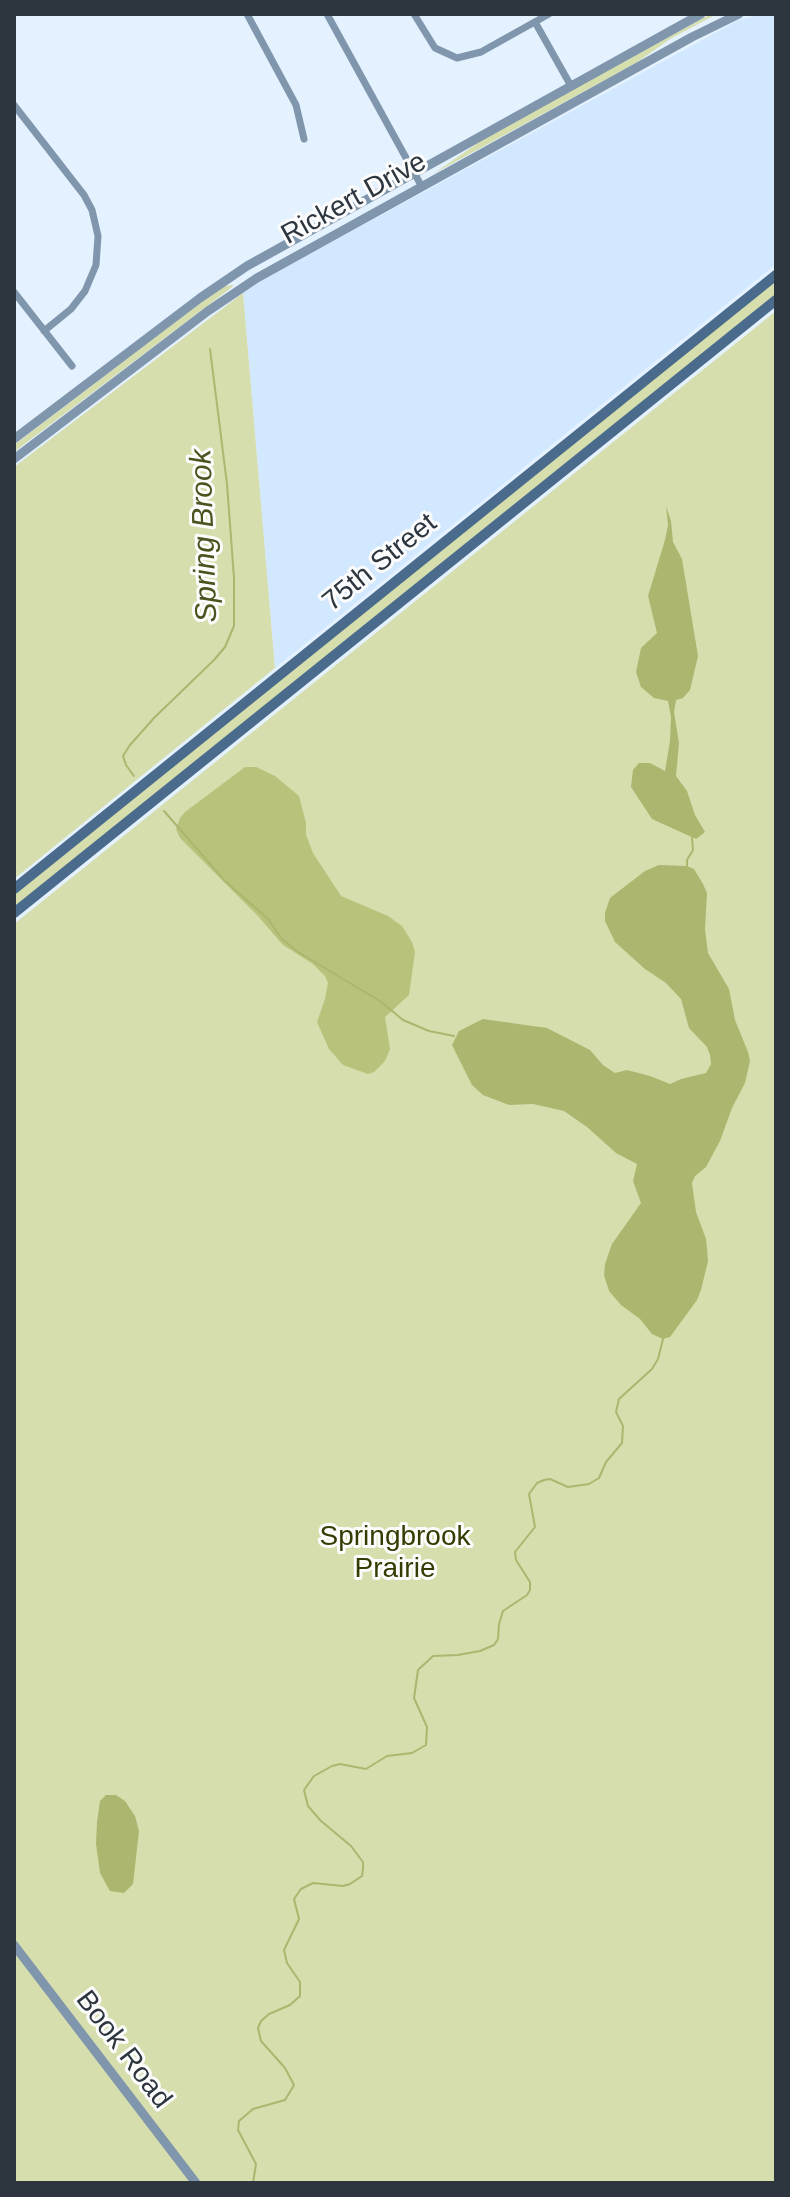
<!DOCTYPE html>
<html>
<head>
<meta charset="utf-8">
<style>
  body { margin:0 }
  #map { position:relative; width:790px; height:2197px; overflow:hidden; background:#e4f1ff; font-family:Arial,sans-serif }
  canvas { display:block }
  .frame { position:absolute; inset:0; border:16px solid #2d363f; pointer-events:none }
</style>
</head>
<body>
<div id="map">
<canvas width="790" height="2197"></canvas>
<div class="frame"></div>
</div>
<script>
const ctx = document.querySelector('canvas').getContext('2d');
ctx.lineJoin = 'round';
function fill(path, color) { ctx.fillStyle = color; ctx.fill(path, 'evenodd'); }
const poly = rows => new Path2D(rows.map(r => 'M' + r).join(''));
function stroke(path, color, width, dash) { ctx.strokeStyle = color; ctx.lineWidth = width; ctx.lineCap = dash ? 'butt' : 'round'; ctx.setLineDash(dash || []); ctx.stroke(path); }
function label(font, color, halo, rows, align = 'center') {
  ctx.font = font + ' Arial,sans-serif'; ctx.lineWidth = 6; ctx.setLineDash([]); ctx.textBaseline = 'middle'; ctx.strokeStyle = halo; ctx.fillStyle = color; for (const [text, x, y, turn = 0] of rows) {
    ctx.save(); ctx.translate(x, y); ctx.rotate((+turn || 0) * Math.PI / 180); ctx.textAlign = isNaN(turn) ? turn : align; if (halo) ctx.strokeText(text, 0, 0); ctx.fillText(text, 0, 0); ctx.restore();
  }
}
const built = poly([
  [761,14,776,14,776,264,275,668,243,293,270,276,739,20]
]);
const green = poly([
  [711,14,717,14,670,39,636,63,433,174,491,134],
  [776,280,776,294,14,907,14,895],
  [234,285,231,288,14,452,14,445,90,387,208,297,224,286],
  [243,293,275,668,14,879,14,467],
  [776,311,776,2183,14,2183,14,924]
]);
const forest = poly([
  [245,767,256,767,275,776,299,796,306,823,306,835,313,853,341,896,388,916,402,926,412,942,415,952,409,995,385,1017,390,1049,385,1061,374,1072,368,1074,343,1065,329,1049,317,1022,325,999,328,983,325,976,313,964,283,945,257,915,180,838,176,829,180,818,185,812]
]);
const water = poly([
  [666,506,671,521,673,542,682,559,698,656,690,690,683,698,676,700,674,712,679,743,676,776,687,791,695,815,705,832,696,839,652,819,631,787,633,770,639,763,650,763,665,771,670,741,671,717,668,701,654,698,641,687,636,672,641,648,657,633,648,596,665,540,668,525],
  [659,865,687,866,694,869,703,884,707,893,705,929,708,953,729,989,735,1020,748,1052,750,1061,745,1083,732,1108,720,1141,706,1167,695,1176,692,1183,696,1212,706,1239,707,1248,708,1261,701,1290,697,1300,670,1337,663,1339,652,1334,640,1319,621,1305,609,1291,604,1275,605,1264,612,1244,641,1203,633,1181,637,1164,616,1153,587,1127,564,1111,533,1104,509,1105,483,1095,472,1085,452,1045,459,1031,483,1019,547,1028,590,1050,603,1065,615,1073,627,1070,650,1076,670,1084,681,1079,706,1073,711,1064,710,1055,707,1047,689,1028,681,999,666,983,645,969,615,942,605,921,605,913,610,898,645,871],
  [106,1795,116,1795,125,1801,135,1816,139,1831,133,1884,124,1893,110,1891,100,1873,96,1844,97,1822,100,1801]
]);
const stream = poly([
  [134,776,126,765,123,756,130,745,154,718,214,660,225,647,234,626,234,578,227,484,210,349],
  [164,811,225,881,268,919,281,938,298,952,380,1001,403,1020,429,1031,454,1036],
  [687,866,687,860,693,850,692,838],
  [253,2183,256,2164,238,2130,239,2121,253,2109,285,2100,294,2085,285,2068,261,2041,258,2028,261,2021,269,2014,290,2005,300,1996,300,1982,287,1963,284,1950,299,1919,294,1899,301,1889,313,1883,343,1886,350,1884,362,1876,363,1869,363,1862,351,1846,321,1821,308,1806,304,1790,314,1776,332,1766,340,1764,366,1769,387,1756,412,1753,426,1745,427,1727,414,1698,418,1670,433,1656,458,1655,480,1651,494,1645,498,1639,499,1624,503,1611,527,1595,530,1590,530,1582,516,1560,515,1552,535,1527,529,1494,537,1483,544,1480,550,1479,568,1487,589,1484,599,1478,606,1462,622,1443,623,1426,616,1412,619,1399,652,1369,658,1359,663,1339]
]);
const minor = poly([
  [247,14,296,105,304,139],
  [327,14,422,187],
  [414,14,435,48,457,58,481,52,549,14],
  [535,22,571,86],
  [14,105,84,195,92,210,98,236,96,265,85,291,71,309,44,331],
  [14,292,72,366]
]);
const tertiary = poly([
  [14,439,200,298,247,266,701,14],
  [14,459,208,311,257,278,692,37,739,14],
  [14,1945,196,2183]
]);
const secondary = poly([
  [14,889,776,275],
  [14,913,776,300]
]);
const streetNames = [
  ["Rickert Drive",354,199,-29],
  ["75th Street",380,563,-39],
  ["Book Road",123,2050,53]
];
const parkNames = [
  ["Springbrook",395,1537],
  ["Prairie",395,1569]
];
const waterNames = [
  ["Spring Brook",205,536,-92]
];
fill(built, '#d2e8ff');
fill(green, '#d6dead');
fill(forest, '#b8c27b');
fill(water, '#acb66f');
stroke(stream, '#acb66f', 2);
stroke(minor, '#7f96ad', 7);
stroke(tertiary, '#7f96ad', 9);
stroke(secondary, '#4a6b8b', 10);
label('28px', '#2d363f', '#fcfcfc', streetNames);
label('28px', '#363b02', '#fcfcfc', parkNames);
label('italic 30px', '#4c521e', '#fcfcfc', waterNames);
</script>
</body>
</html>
